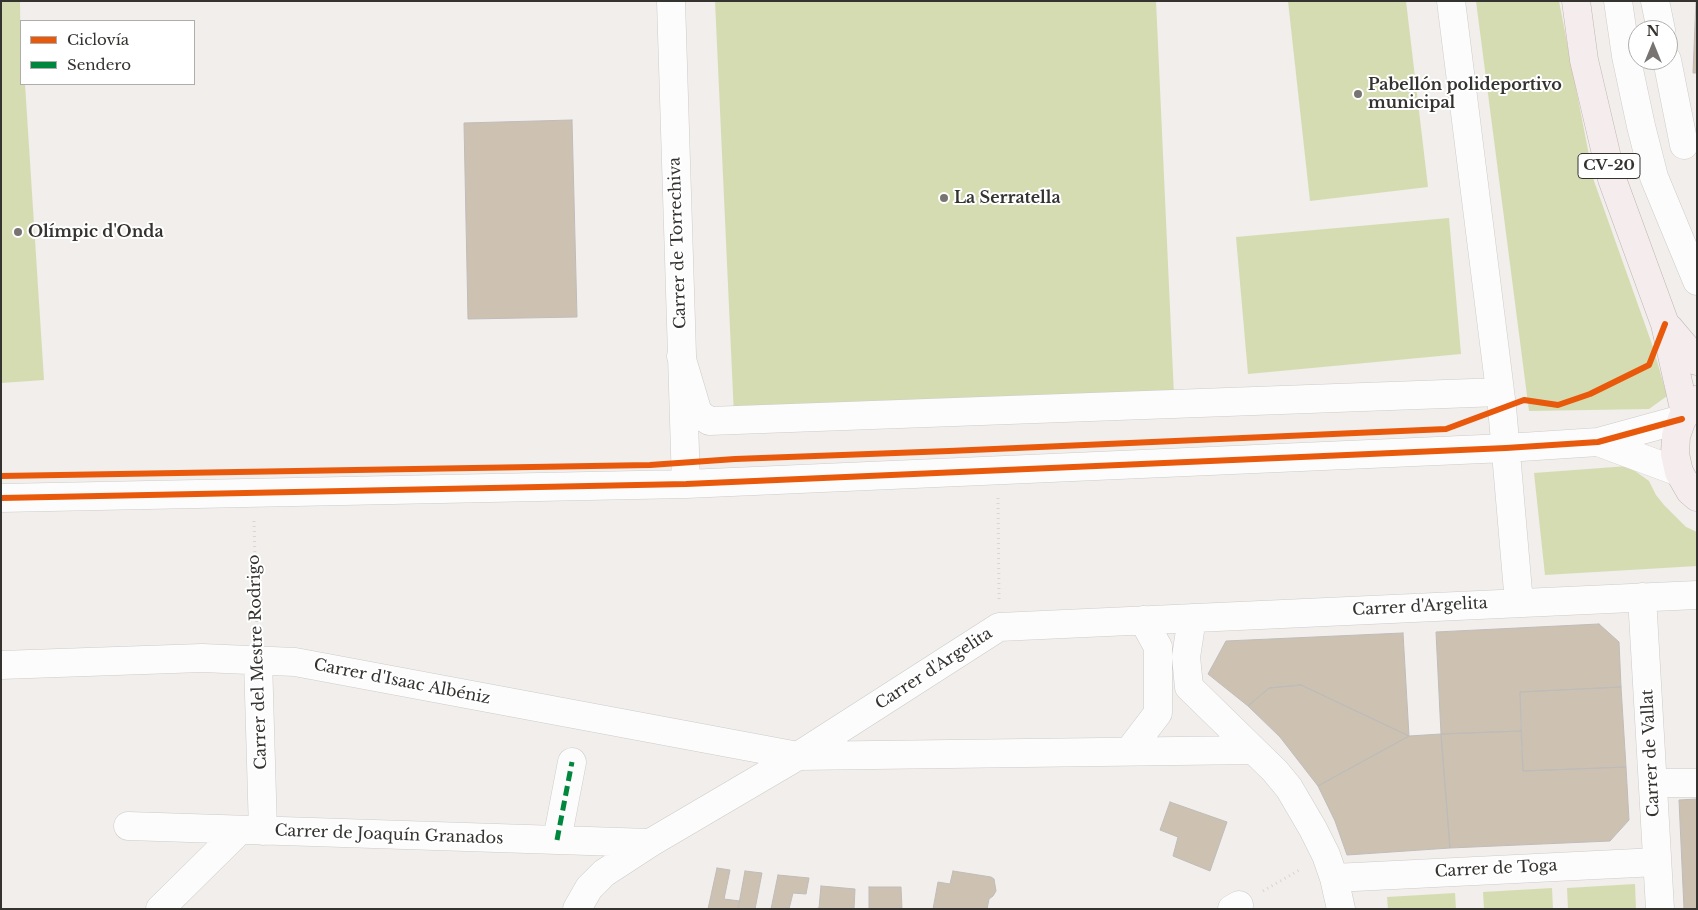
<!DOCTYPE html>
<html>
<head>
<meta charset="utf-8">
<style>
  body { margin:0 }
  #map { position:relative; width:1698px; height:910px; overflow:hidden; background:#f1eeeb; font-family:"Libre Baskerville",serif }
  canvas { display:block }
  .frame { position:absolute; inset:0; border:2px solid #353330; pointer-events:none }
  .legend { position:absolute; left:20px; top:20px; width:175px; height:65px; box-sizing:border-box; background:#fff; border:1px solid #aeadac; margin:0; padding:6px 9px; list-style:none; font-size:15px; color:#353330 }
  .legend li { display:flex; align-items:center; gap:10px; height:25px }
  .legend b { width:25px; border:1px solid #aeadac }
  .north { position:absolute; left:1628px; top:20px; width:50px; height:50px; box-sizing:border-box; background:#fff; border:1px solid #aeadac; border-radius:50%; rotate:0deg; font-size:14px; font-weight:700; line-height:20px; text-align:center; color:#353330 }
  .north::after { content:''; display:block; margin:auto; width:18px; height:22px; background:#777471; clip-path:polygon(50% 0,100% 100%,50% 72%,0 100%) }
</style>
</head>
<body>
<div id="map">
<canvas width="1698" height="910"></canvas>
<div class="frame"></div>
<ul class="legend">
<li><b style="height:6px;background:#e8590c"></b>Ciclovía</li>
<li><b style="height:6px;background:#00873e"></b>Sendero</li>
</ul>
<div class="north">N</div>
</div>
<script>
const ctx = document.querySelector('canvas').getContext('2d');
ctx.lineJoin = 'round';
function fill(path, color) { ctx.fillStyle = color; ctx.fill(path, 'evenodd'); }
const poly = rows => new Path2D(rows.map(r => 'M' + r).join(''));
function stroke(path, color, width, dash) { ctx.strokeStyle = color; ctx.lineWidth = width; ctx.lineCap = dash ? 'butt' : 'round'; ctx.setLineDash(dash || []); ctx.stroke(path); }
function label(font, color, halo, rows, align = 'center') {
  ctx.font = font + ' "Libre Baskerville",serif'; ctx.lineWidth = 4; ctx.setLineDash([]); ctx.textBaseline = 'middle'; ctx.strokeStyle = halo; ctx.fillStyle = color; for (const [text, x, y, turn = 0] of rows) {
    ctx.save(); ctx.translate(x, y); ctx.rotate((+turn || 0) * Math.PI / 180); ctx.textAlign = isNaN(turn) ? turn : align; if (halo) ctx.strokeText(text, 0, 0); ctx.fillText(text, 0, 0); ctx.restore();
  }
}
const green = poly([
  [1,1,20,1,21,84,25,84,44,380,1,383],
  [715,1,1156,1,1174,396,734,416],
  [1288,1,1406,1,1428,187,1310,201],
  [1476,1,1559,1,1594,181,1653,347,1667,396,1649,409,1529,411],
  [1449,218,1461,354,1248,374,1236,237],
  [1628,466,1649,481,1656,495,1664,505,1686,527,1697,532,1697,566,1545,575,1534,473],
  [1635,884,1636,909,1568,909,1567,888],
  [1552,888,1553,909,1484,909,1483,892],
  [1455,893,1456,909,1388,909,1387,897]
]);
const building = poly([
  [1696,1,1697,1,1697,73,1693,73,1696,1],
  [572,120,577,317,468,319,464,123,572,120],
  [1599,624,1619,642,1621,687,1520,692,1521,731,1441,734,1436,632,1599,624],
  [1403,633,1409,736,1301,685,1269,688,1248,706,1208,674,1226,641,1403,633],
  [1301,685,1409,736,1318,786,1280,737,1248,706,1269,688,1301,685],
  [1621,687,1626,767,1523,771,1520,692,1621,687],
  [1521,731,1523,771,1626,767,1629,820,1610,841,1450,848,1441,734,1521,731],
  [1441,734,1450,848,1347,855,1335,821,1318,786,1409,736,1441,734],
  [1697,799,1697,909,1684,909,1679,800,1697,799],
  [1170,802,1227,822,1210,871,1173,856,1178,837,1160,830,1170,802],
  [717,868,730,870,724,899,740,901,738,909,708,909,717,868],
  [745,871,762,873,755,909,738,909,745,871],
  [953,871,991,877,994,879,996,891,993,896,989,899,987,909,933,909,938,882,950,884,953,871],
  [778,875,809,878,806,894,793,893,789,909,771,909,778,875],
  [821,886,855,889,854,909,814,909,819,908,821,886],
  [869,887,901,887,902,909,869,909,869,887]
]);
const path = poly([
  [998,498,999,599],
  [254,521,257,633],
  [1263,891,1301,869]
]);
const minor = poly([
  [671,1,686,484],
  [1451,1,1502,407,1519,603],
  [1618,1,1626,56,1641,126,1654,177,1697,281],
  [1655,1,1661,30],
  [1667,60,1684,145],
  [681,356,698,413,709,421,1500,392],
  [1598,442,1679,472],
  [1,498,686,484,1506,448,1598,442,1682,419],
  [1642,597,1660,909],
  [1192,618,1186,657,1189,687,1275,771,1289,788,1313,829,1326,855,1334,878,1341,909],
  [258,660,263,831],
  [1,665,202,658,295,662,798,756,1253,750],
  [1129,751,1158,713,1158,647,1143,620],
  [1653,783,1697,783],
  [128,826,650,843],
  [557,840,572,762],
  [1334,878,1657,862],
  [160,909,240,830],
  [577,909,589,888,604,873,650,843,798,756,999,627,1697,595],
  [1232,909,1239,905]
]);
const major = poly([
  [1576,1,1584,60,1612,179,1665,324,1685,413],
  [1669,328,1697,361],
  [1697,400,1682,419,1676,436,1675,454,1679,472,1690,491,1697,497]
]);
const quiet = poly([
  [557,840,572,762]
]);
const cycleway = poly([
  [1,476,650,465,735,459,949,451,1446,429,1524,400,1558,405,1590,394,1649,365,1665,324],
  [1,498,686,484,1506,448,1598,442,1682,419]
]);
const markers = [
  [1358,94,5,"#777471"],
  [944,198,5,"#777471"],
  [18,232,5,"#777471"]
];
const shields = [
  [1609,166,62]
];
const shieldNames = [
  ["CV-20",1609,166]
];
const poiNames = [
  ["Pabellón polideportivo",1368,85],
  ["municipal",1368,103],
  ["La Serratella",954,198],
  ["Olímpic d'Onda",28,232]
];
const streetNames = [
  ["Carrer de Torrechiva",678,243,-92],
  ["Carrer d'Argelita",1420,607,-3],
  ["Carrer del Mestre Rodrigo",258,662,-92],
  ["Carrer d'Argelita",934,669,-33],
  ["Carrer d'Isaac Albéniz",402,682,11],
  ["Carrer de Vallat",1651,753,-93],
  ["Carrer de Joaquín Granados",389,835,2],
  ["Carrer de Toga",1496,869,-3]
];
fill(green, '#d6dcb1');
fill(building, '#cdc2b1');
stroke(building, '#bebcba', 1);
stroke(minor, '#cdcbc9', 29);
stroke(major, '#c1b4b3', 29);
stroke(path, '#d7d6d5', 3, [1, 4]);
stroke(minor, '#fdfcfc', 28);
stroke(major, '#f4eced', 28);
stroke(quiet, '#00873e', 5, [10, 5]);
stroke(cycleway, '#e8590c', 6);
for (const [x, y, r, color] of markers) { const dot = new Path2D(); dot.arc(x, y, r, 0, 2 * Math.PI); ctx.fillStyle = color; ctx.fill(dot); stroke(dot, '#fff', 2); }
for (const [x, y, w] of shields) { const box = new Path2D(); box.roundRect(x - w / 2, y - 12.5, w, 25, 4); ctx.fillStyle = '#fff'; ctx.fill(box); stroke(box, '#353330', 1); }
label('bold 15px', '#353330', null, shieldNames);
label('bold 16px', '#353330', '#fff', poiNames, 'left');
label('16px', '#353330', '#fff', streetNames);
</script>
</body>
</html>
